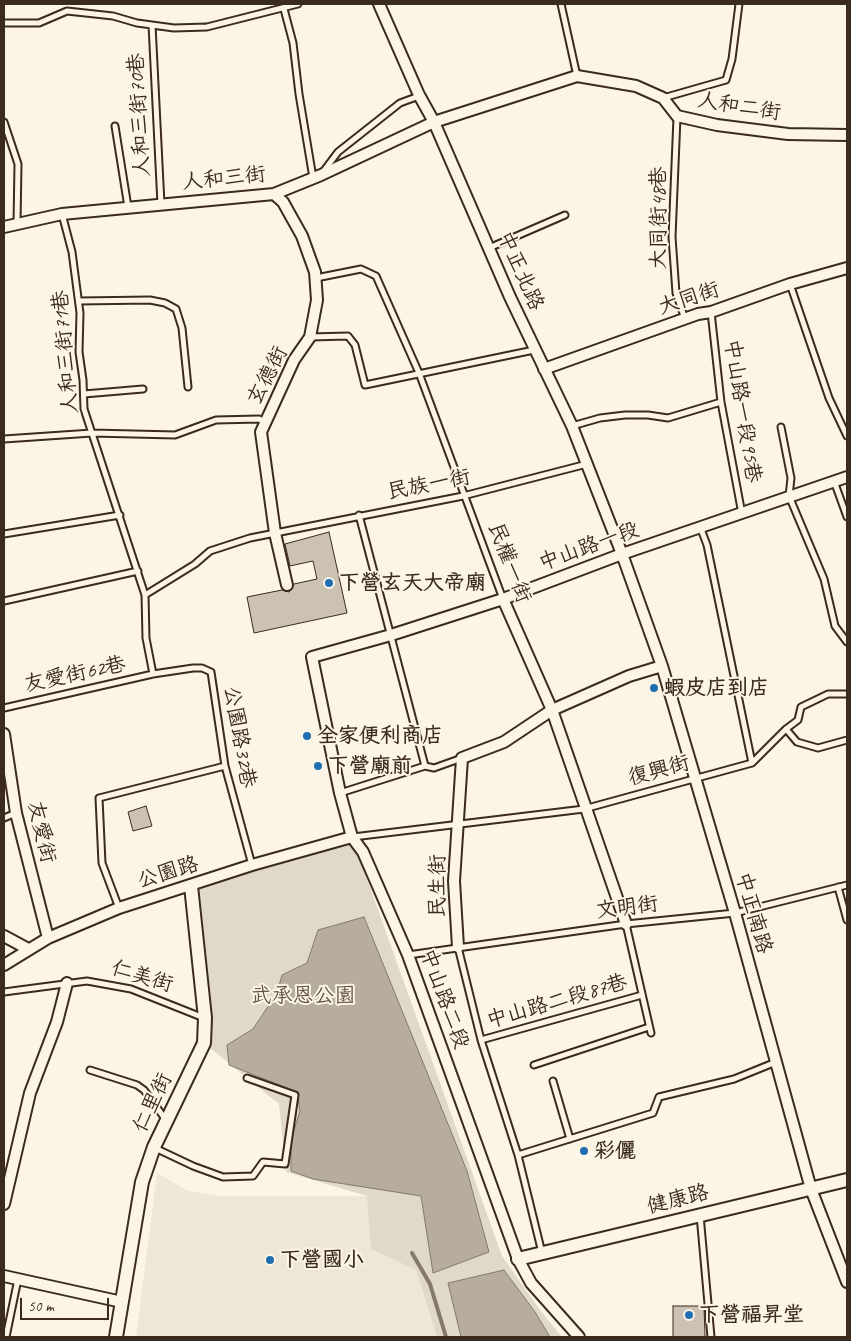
<!DOCTYPE html>
<html>
<head>
<meta charset="utf-8">
<style>
  body { margin:0 }
  #map { position:relative; width:851px; height:1341px; overflow:hidden; background:#fcf5e5; font-family:Caveat,sans-serif }
  canvas { display:block }
  .frame { position:absolute; inset:0; border:5px solid #3b2a1e; pointer-events:none }
  .scale { position:absolute; left:20px; top:1298px; width:89px; height:22px; box-sizing:border-box; border:2px solid #3b2a1e; border-top:0; padding-left:6px; font-size:15px; line-height:18px; white-space:nowrap; color:#3b2a1e; -webkit-text-stroke:4px #fcf5e5; paint-order:stroke }
</style>
</head>
<body>
<div id="map">
<canvas width="851" height="1341"></canvas>
<div class="frame"></div>
<div class="scale">50 m</div>
</div>
<script>
const ctx = document.querySelector('canvas').getContext('2d');
ctx.lineJoin = 'round';
function fill(path, color) { ctx.fillStyle = color; ctx.fill(path, 'evenodd'); }
const poly = rows => new Path2D(rows.map(r => 'M' + r).join(''));
function stroke(path, color, width, dash) { ctx.strokeStyle = color; ctx.lineWidth = width; ctx.lineCap = dash ? 'butt' : 'round'; ctx.setLineDash(dash || []); ctx.stroke(path); }
function label(font, color, halo, rows, align = 'center') {
  ctx.font = font + ' Caveat,"LXGW WenKai TC",sans-serif'; ctx.lineWidth = 4; ctx.setLineDash([]); ctx.textBaseline = 'middle'; ctx.strokeStyle = halo; ctx.fillStyle = color; for (const [text, x, y, turn = 0] of rows) {
    ctx.save(); ctx.translate(x, y); ctx.rotate((+turn || 0) * Math.PI / 180); ctx.textAlign = isNaN(turn) ? turn : align; if (halo) ctx.strokeText(text, 0, 0); ctx.fillText(text, 0, 0); ctx.restore();
  }
}
const built = poly([
  [157,1173,188,1191,221,1196,368,1196,372,1249,416,1270,437,1337,136,1337]
]);
const green = poly([
  [352,837,502,1256,540,1310,562,1337,437,1337,416,1270,371,1249,367,1196,286,1172,279,1104,204,1043,191,886]
]);
const water = poly([
  [364,917,467,1171,489,1252,433,1273,421,1196,313,1179,291,1171,291,1140,300,1111,297,1092,229,1065,227,1045,253,1029,277,993,282,975,307,963,318,930,364,917],
  [504,1270,535,1312,550,1337,461,1337,448,1283,504,1270]
]);
const stream = poly([
  [412,1253,430,1284,446,1337]
]);
const building = poly([
  [329,532,347,613,254,633,247,597,282,590,289,592,294,584,317,579,313,561,290,566,285,544,329,532],
  [146,806,152,826,133,831,128,812,146,806],
  [673,1306,704,1306,705,1337,673,1337,673,1306]
]);
const service = poly([
  [561,4,577,76],
  [284,9,293,43,299,94,313,178],
  [4,23,39,23,67,11,113,16,137,23,174,28,207,27,298,4],
  [152,25,161,204],
  [663,98,726,80,732,59,739,4],
  [677,117,672,237,676,293,685,319],
  [4,122,18,164,17,224],
  [115,126,128,207],
  [323,172,338,152,400,103,419,96],
  [62,214,72,252,80,313,79,352,83,380,84,409,145,595,146,638,153,674],
  [489,248,565,215],
  [316,278,361,269,376,276,419,373,503,599],
  [790,284,829,398,847,436],
  [79,301,150,300,165,303,176,309,182,328,188,387],
  [711,312,721,402,742,514],
  [310,337,348,336,355,345,365,385,534,350],
  [84,394,143,389],
  [572,426,600,418,625,415,648,415,668,418,721,402],
  [781,427,791,478,789,496,824,579,835,626,847,642],
  [4,439,92,433,175,435,216,420,259,419,265,422],
  [834,481,847,517],
  [359,515,425,766],
  [701,529,707,545,752,763],
  [4,534,120,515],
  [145,595,195,564,210,551,250,538,463,496,587,464],
  [4,601,138,571],
  [4,708,153,674,193,668,202,668,211,672,225,766,252,865],
  [786,729,798,720,801,707,828,694,847,694],
  [340,793,425,766,434,768,462,758],
  [4,818,16,813],
  [353,837,584,809,752,763,786,729,797,742,818,748,847,740],
  [838,887,847,920],
  [119,908,102,863,99,798,225,766],
  [626,924,651,1033],
  [458,947,481,1040,518,1155,542,1253],
  [408,955,626,924,735,913,847,885],
  [4,992,87,981,131,989,204,1018],
  [481,1040,642,995],
  [534,1065,649,1027],
  [90,1070,137,1085,144,1090,166,1120],
  [553,1081,570,1139],
  [155,1148,193,1166,223,1177,253,1176,263,1162,285,1164,295,1095,247,1078],
  [518,1155,653,1113,659,1097,734,1079,776,1062],
  [700,1215,711,1337],
  [6,1337,18,1279]
]);
const minor = poly([
  [379,4,419,95,434,122,510,297,572,426,622,554,662,666,735,913,811,1189,847,1282],
  [274,194,283,202,302,236,315,272,317,300,310,337,294,360,261,432,275,533,287,585],
  [4,227,62,214,274,194,321,175,434,122,577,76,636,86,663,98,677,116,717,125,788,134,847,135],
  [544,369,698,314,711,312,790,284,847,268],
  [503,599,552,710,626,924],
  [4,734,16,813,48,938],
  [4,936,28,949],
  [458,947,454,881,462,758,504,742,552,710,629,676,662,666],
  [4,965,48,938,119,908,252,865,352,837],
  [4,1204,30,1093,57,1022,67,983],
  [4,1276,122,1302],
  [579,1337,531,1283,518,1259,408,955,363,852,352,837,340,793,312,657,391,635,503,599,622,554,847,477]
]);
const tertiary = poly([
  [518,1259,847,1180],
  [116,1337,142,1182,154,1147,204,1043,205,1018,191,886]
]);
const markers = [
  [329,583,5,"#1f6fb2"],
  [654,688,5,"#1f6fb2"],
  [307,736,5,"#1f6fb2"],
  [318,766,5,"#1f6fb2"],
  [584,1151,5,"#1f6fb2"],
  [270,1260,5,"#1f6fb2"],
  [689,1315,5,"#1f6fb2"]
];
const streetNames = [
  ["人和二街",739,107,9],
  ["人和三街70巷",140,115,-93],
  ["人和三街",224,179,-6],
  ["大同街48巷",659,218,-90],
  ["中正北路",520,271,66],
  ["大同街",689,299,-18],
  ["人和三街71巷",66,352,-95],
  ["玄德街",268,376,-63],
  ["中山路一段95巷",742,411,81],
  ["民族一街",429,485,-11],
  ["中山路一段",589,547,-20],
  ["民權一街",509,563,69],
  ["友愛街62巷",75,675,-12],
  ["公園路32巷",239,737,80],
  ["復興街",659,771,-15],
  ["友愛街",41,832,77],
  ["公園路",168,873,-17],
  ["民生街",438,886,-90],
  ["文明街",627,908,-7],
  ["中正南路",753,913,74],
  ["仁美街",142,977,17],
  ["中山路二段",444,999,70],
  ["中山路二段87巷",557,1002,-16],
  ["仁里街",153,1103,-64],
  ["健康路",678,1200,-14]
];
const poiNames = [
  ["下營玄天大帝廟",339,583],
  ["蝦皮店到店",664,688],
  ["全家便利商店",317,736],
  ["下營廟前",328,766],
  ["彩儷",594,1151],
  ["下營國小",280,1260],
  ["下營福昇堂",699,1315]
];
const parkNames = [
  ["武承恩公園",303,996]
];
fill(built, '#eee6d6');
fill(green, '#e0d8c8');
fill(water, '#b7ad9e');
stroke(water, '#85796b', 1);
stroke(stream, '#85796b', 4);
fill(building, '#ccc2b3');
stroke(building, '#3b2a1e', 1);
stroke(service, '#3b2a1e', 9);
stroke(minor, '#3b2a1e', 14);
stroke(tertiary, '#3b2a1e', 16);
stroke(service, '#fcf5e5', 5);
stroke(minor, '#fcf5e5', 10);
stroke(tertiary, '#fcf5e5', 12);
for (const [x, y, r, color] of markers) { const dot = new Path2D(); dot.arc(x, y, r, 0, 2 * Math.PI); ctx.fillStyle = color; ctx.fill(dot); stroke(dot, '#fcf5e5', 2); }
label('21px', '#3b2a1e', '#fcf5e5', streetNames);
label('bold 21px', '#3b2a1e', '#fcf5e5', poiNames, 'left');
label('21px', '#645648', '#fcf5e5', parkNames);
</script>
</body>
</html>
